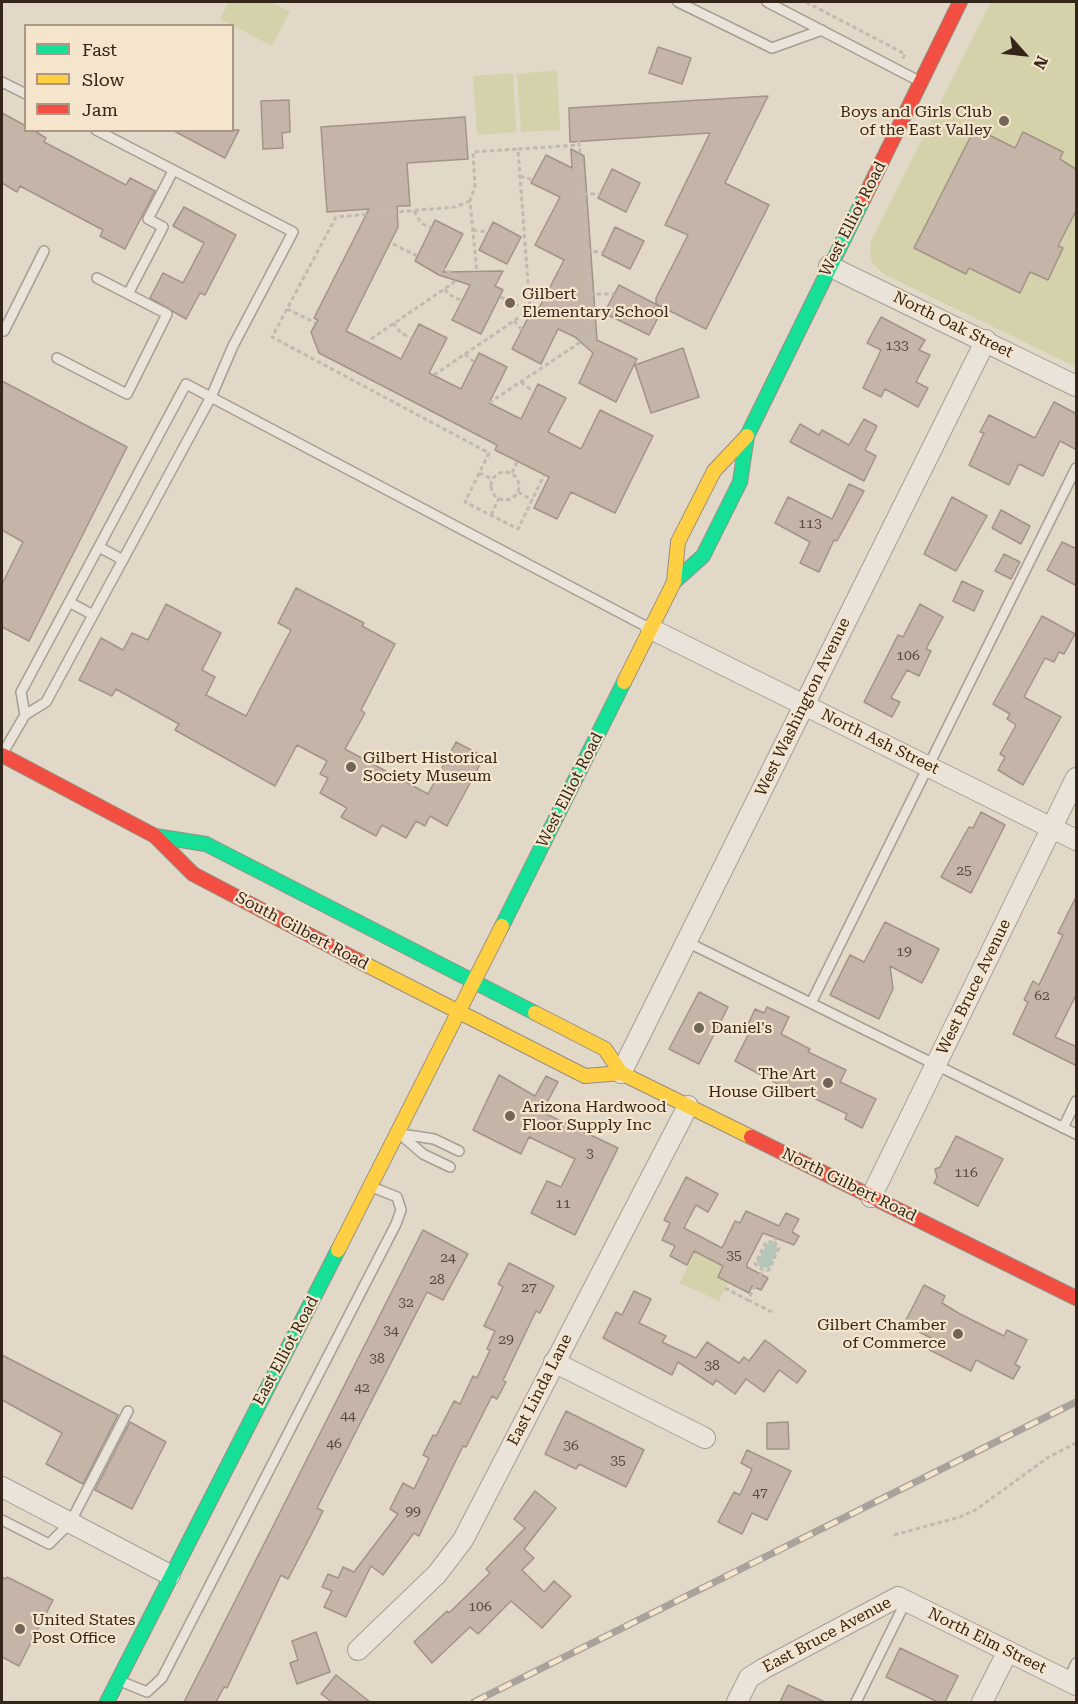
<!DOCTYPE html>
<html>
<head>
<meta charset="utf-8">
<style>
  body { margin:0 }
  #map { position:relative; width:1078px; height:1704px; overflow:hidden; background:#e2d8c8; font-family:"Roboto Serif",serif }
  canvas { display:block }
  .frame { position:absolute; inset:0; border:3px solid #34251b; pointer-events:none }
  .legend { position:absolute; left:24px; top:24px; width:210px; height:108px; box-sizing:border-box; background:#f5e5cc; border:2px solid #a89885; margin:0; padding:8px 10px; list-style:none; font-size:18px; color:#34251b }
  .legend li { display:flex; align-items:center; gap:12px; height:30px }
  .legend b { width:30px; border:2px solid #a89885 }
  .north { position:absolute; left:994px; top:24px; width:60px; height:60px; -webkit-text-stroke:4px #f5e5cc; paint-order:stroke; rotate:117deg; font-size:16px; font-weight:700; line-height:24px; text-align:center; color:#34251b }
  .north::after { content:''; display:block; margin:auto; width:21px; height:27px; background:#34251b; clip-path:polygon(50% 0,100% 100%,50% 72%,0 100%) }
</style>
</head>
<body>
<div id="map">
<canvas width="1078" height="1704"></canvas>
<div class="frame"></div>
<ul class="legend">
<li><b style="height:8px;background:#16e098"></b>Fast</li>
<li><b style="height:8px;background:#ffcf43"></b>Slow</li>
<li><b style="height:8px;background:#f24e42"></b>Jam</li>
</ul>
<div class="north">N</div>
</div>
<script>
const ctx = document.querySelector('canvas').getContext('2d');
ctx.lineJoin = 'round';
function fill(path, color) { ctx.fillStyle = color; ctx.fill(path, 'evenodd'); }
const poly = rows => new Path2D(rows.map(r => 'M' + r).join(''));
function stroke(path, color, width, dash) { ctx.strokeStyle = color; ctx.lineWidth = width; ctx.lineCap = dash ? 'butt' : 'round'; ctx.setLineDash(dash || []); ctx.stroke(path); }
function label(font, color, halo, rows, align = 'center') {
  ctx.font = font + ' "Roboto Serif",serif'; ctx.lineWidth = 4.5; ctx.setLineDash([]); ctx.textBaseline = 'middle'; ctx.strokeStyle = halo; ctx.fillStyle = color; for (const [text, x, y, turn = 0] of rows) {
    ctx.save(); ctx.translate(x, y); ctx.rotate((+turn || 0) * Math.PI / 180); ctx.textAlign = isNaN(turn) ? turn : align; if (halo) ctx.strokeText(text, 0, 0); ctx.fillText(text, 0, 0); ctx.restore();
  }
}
const green = poly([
  [229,2,270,2,290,11,272,46,220,19],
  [991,2,1076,2,1076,367,884,274,872,263,870,253,871,241],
  [557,70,560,130,521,132,517,74],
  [513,73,516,132,477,135,473,76],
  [700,1241,739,1261,719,1301,680,1283]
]);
const water = poly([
  [774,1243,778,1249,769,1268,760,1267,757,1262,767,1244]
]);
const building = poly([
  [658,47,691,58,682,84,649,73,658,47],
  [768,96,725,183,769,205,706,329,656,304,656,298,688,235,665,225,710,133,570,142,569,108,768,96],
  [289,100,290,132,282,133,283,148,263,149,261,101,289,100],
  [2,113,26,126,26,130,33,130,46,138,44,142,126,185,130,178,155,191,125,249,100,236,103,230,20,186,17,192,2,183,2,113],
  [465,117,468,159,407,163,410,206,397,206,398,227,346,331,401,359,419,324,447,338,429,373,461,389,479,353,507,367,489,403,521,419,538,384,566,398,548,432,581,449,600,410,653,436,615,513,571,492,557,519,534,508,549,477,495,450,497,445,319,353,311,332,318,320,314,318,369,209,327,212,321,127,465,117],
  [975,128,1015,148,1023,132,1063,152,1060,159,1077,170,1077,209,1058,246,1063,248,1048,280,1030,272,1020,293,969,268,966,274,914,248,975,128],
  [172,130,239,130,225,158,172,130],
  [571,149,584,156,597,340,637,359,616,402,579,383,593,353,575,337,558,329,541,364,512,349,534,306,539,308,564,260,535,245,560,197,531,183,546,155,572,168,571,149],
  [612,169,640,183,626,212,598,198,612,169],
  [184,207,236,235,205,295,200,293,186,319,150,298,163,273,183,283,204,243,173,226,184,207],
  [435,220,463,234,443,272,503,271,495,286,503,290,481,334,452,320,470,285,439,275,415,261,435,220],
  [493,222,521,237,507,264,479,250,493,222],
  [615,227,644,241,630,269,602,255,615,227],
  [619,285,663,308,649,335,604,313,619,285],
  [881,317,925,340,919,350,930,355,916,382,928,388,918,407,885,389,881,397,863,388,881,350,867,343,881,317],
  [683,348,699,397,651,413,635,365,683,348],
  [2,381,127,447,29,641,2,627,2,584,23,542,2,530,2,381],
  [1054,402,1077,414,1077,450,1060,441,1043,476,1019,464,1009,485,969,465,984,433,980,432,989,415,1035,438,1054,402],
  [864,419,877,426,865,450,876,456,864,481,790,442,800,424,819,435,822,430,849,445,864,419],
  [849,484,864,491,837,541,834,540,819,572,800,563,810,542,775,523,788,497,832,519,849,484],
  [952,497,987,516,956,571,924,554,952,497],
  [1001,510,1030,526,1021,544,992,528,1001,510],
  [1062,542,1077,549,1077,586,1047,570,1062,542],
  [1004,554,1020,562,1011,579,995,571,1004,554],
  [962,581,983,591,974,611,953,601,962,581],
  [296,588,364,623,362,626,395,644,361,710,365,713,345,749,428,794,456,742,484,757,447,826,430,816,425,826,416,821,406,838,382,825,376,836,341,817,347,808,320,793,328,778,320,774,327,761,297,745,275,786,175,730,179,724,116,689,112,696,79,680,101,638,123,650,132,633,148,640,166,604,221,633,202,670,215,677,206,695,246,716,291,630,278,623,296,588],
  [920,604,943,617,926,649,931,651,919,676,907,670,891,698,900,702,892,717,864,702,898,635,903,637,920,604],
  [1042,616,1075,634,1064,654,1059,652,1054,662,1045,658,1024,697,1061,717,1023,785,998,770,1005,757,1000,754,1016,725,1007,719,1010,714,993,704,1042,616],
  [981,812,1005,825,971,893,941,877,969,827,973,828,981,812],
  [1077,895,1077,993,1055,1037,1077,1047,1077,1066,1013,1034,1028,1002,1024,1000,1033,981,1039,985,1063,935,1058,933,1077,895],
  [885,922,939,949,922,983,890,966,893,989,879,1019,830,995,850,955,864,962,885,922],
  [699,992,728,1007,699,1064,669,1049,699,992],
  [767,1007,789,1017,781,1034,810,1049,808,1052,846,1070,840,1082,876,1099,862,1128,845,1119,847,1114,791,1087,789,1090,735,1061,748,1035,744,1033,755,1009,764,1013,767,1007],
  [499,1075,535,1096,546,1076,558,1082,542,1112,618,1148,575,1235,531,1213,547,1181,561,1187,575,1159,529,1137,521,1154,473,1130,499,1075],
  [956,1136,1003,1159,978,1206,934,1183,937,1177,935,1169,940,1167,956,1136],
  [686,1177,718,1194,708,1212,696,1205,684,1228,722,1248,735,1221,740,1223,746,1211,779,1226,786,1213,799,1219,792,1232,799,1236,794,1245,763,1233,747,1264,747,1267,768,1278,761,1290,752,1286,749,1293,718,1277,723,1266,694,1251,687,1265,670,1256,675,1246,662,1240,670,1223,664,1220,686,1177],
  [423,1230,468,1254,443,1300,427,1292,317,1508,323,1511,313,1531,288,1579,281,1575,227,1688,224,1687,216,1702,184,1702,423,1230],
  [509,1263,554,1286,540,1313,536,1311,503,1380,506,1382,497,1399,492,1396,466,1447,463,1446,419,1536,414,1533,383,1575,371,1566,346,1617,324,1607,332,1591,322,1587,328,1574,338,1578,343,1567,354,1572,398,1514,390,1509,403,1483,414,1489,429,1458,423,1455,433,1435,436,1436,454,1401,460,1404,473,1376,477,1378,490,1350,487,1349,495,1331,484,1326,503,1287,498,1284,509,1263],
  [924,1285,945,1296,942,1303,960,1314,1004,1336,1007,1330,1027,1340,1015,1364,1020,1367,1013,1379,976,1360,971,1371,926,1348,931,1338,904,1324,924,1285],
  [634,1291,651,1299,639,1323,666,1336,662,1342,696,1358,707,1342,739,1363,744,1357,749,1361,765,1340,806,1371,797,1383,779,1370,764,1392,746,1379,735,1394,716,1380,713,1385,678,1362,672,1375,603,1338,616,1312,622,1315,634,1291],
  [2,1355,118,1415,83,1484,46,1464,62,1433,2,1400,2,1355],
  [566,1411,644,1450,626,1487,579,1464,576,1469,545,1454,566,1411],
  [130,1422,166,1442,132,1509,95,1490,130,1422],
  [788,1422,789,1449,767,1449,767,1423,788,1422],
  [747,1450,791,1471,767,1520,752,1513,742,1534,718,1522,734,1492,740,1495,752,1469,741,1463,747,1450],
  [535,1491,556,1508,524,1549,534,1558,522,1570,544,1592,554,1581,571,1596,542,1628,511,1601,478,1634,470,1627,432,1663,414,1642,447,1611,449,1613,490,1573,486,1569,525,1528,514,1519,535,1491],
  [2,1577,6,1579,7,1577,53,1600,19,1666,2,1657,2,1577],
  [316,1632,330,1672,297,1684,290,1663,298,1660,292,1641,316,1632],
  [900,1648,958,1676,945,1702,938,1702,886,1677,900,1648],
  [336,1675,370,1702,332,1702,321,1694,336,1675],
  [788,1685,825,1702,780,1702,788,1685]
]);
const path = poly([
  [806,2,905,54,902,60],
  [579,141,592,343],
  [520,176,533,180],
  [583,194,600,194],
  [470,201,455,207,336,217,272,337,489,453,465,502,518,529,544,475],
  [414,211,421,223,431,228],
  [473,230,488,232],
  [393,244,626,359],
  [586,251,603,252],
  [478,284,470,201,475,186,473,152,518,149],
  [445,289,448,294,462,301],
  [589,294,614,294],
  [287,309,316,323],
  [514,321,522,330],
  [393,323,401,333,412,338],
  [371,339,453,283,457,276],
  [465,354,474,362],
  [434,375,530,310,518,149,580,145],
  [521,382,534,392],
  [489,403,585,339],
  '491 486a14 14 0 1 1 28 0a14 14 0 1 1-28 0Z',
  [479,473,492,479],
  [512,473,517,462],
  [518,492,532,500],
  [491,515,499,498],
  [774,1242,779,1248,769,1270,763,1270,755,1264,766,1242,774,1242,776,1238],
  [725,1288,748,1300,763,1270],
  [748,1300,772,1312],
  [894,1535,960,1517,977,1509,1047,1458,1076,1443]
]);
const lane = poly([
  [678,2,772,48,822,30],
  [767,2,919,81],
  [2,82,26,94],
  [128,294,163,227,148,219,173,171],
  [4,331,44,251],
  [57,358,127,394,167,314,97,278],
  [99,547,123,560],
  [69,602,93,615],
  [25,715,21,692,186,384,649,628],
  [4,751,25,715,46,702,211,397,233,346,293,232,96,130],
  [687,942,1076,1134],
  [811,1003,1076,468],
  [1063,1128,1076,1101],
  [401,1134,434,1139,459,1151],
  [401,1135,423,1154,450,1167],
  [2,1520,49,1544,70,1523,128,1411],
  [120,1681,147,1692,162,1678,396,1224,401,1210,397,1197,372,1187],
  [1068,1681,1076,1663],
  [856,1702,906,1601]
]);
const street = poly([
  [829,266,1076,386],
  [651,629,1076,840],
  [621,1073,986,340],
  [871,1197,1076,778],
  [554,1362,705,1438],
  [2,1487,170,1575],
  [358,1650,437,1574,463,1540,688,1106],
  [737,1702,749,1678,763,1669,898,1597,1076,1685],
  [982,1702,1008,1651]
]);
const fast = poly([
  [674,582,703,556,740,482,747,436,864,198],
  [155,836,206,844,535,1013],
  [502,926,624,682],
  [107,1702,338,1250]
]);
const slow = poly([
  [624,682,674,582,678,542,714,471,747,436],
  [357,960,585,1076,621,1073],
  [535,1013,605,1049,621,1073,751,1137],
  [338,1250,502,926]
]);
const jam = poly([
  [864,198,960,2],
  [2,755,155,836,193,874,357,960],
  [751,1137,1076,1298]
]);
const rail = poly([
  [474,1702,1076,1402]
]);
const markers = [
  [1004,121,6,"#716458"],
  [510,303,6,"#716458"],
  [351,767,6,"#716458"],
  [699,1028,6,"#716458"],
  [828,1083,6,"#716458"],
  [510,1116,6,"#716458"],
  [958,1334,6,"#716458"],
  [20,1629,6,"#716458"]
];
const numberNames = [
  ["133",897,346],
  ["113",810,524],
  ["106",908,656],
  ["25",964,871],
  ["19",904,952],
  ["62",1042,996],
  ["3",590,1154],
  ["116",966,1173],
  ["11",563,1204],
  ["35",734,1256],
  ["24",448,1258],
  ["28",437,1280],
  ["27",529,1288],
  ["32",406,1303],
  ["34",391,1331],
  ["29",506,1340],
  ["38",377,1359],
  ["38",712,1366],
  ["42",362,1388],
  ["44",348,1416],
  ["46",334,1444],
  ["36",571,1446],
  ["35",618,1461],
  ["47",760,1493],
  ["99",413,1512],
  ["106",480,1607]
];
const poiNames = [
  ["Boys and Girls Club",992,112,"right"],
  ["of the East Valley",992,130,"right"],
  ["Gilbert",522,294],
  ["Elementary School",522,312],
  ["Gilbert Historical",363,758],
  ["Society Museum",363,776],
  ["Daniel's",711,1028],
  ["The Art",816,1074,"right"],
  ["House Gilbert",816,1092,"right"],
  ["Arizona Hardwood",522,1107],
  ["Floor Supply Inc",522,1125],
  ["Gilbert Chamber",946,1325,"right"],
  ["of Commerce",946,1343,"right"],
  ["United States",32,1620],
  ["Post Office",32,1638]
];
const streetNames = [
  ["West Elliot Road",853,219,-63],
  ["North Oak Street",953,325,26],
  ["West Washington Avenue",803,707,-64],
  ["North Ash Street",880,742,26],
  ["West Elliot Road",570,790,-63],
  ["South Gilbert Road",302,931,28],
  ["West Bruce Avenue",974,987,-64],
  ["North Gilbert Road",849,1185,26],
  ["East Elliot Road",286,1351,-62],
  ["East Linda Lane",540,1390,-63],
  ["East Bruce Avenue",827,1635,-28],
  ["North Elm Street",987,1641,26]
];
fill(green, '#d5d1aa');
fill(water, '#b4c6b9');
fill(building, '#c5b5a9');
stroke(building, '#a29388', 1.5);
stroke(lane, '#a79d92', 12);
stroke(street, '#a79d92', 22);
stroke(fast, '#968d82', 16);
stroke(slow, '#968d82', 16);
stroke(jam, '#968d82', 16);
stroke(path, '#c2bab1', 3, [4.5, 3]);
stroke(lane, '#eae3da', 9);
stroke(street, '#eae3da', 20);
stroke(fast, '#16e098', 14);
stroke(slow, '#ffcf43', 14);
stroke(jam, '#f24e42', 14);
stroke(rail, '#a9a29b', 7);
stroke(rail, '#f5e5cc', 4.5, [14]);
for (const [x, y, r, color] of markers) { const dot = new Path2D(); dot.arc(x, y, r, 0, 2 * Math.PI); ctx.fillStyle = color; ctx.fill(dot); stroke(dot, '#f5e5cc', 2); }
label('14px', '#58493e', null, numberNames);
label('16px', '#34251b', '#f5e5cc', poiNames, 'left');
label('16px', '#34251b', '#f5e5cc', streetNames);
</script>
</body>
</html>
